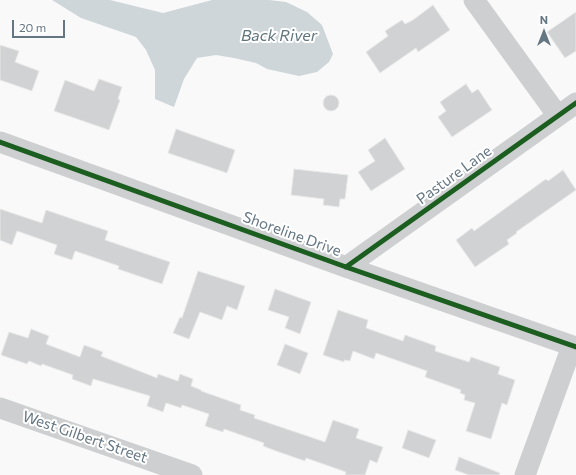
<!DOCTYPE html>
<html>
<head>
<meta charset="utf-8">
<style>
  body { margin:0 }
  #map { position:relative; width:576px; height:475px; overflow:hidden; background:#f9f9f9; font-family:Commissioner,sans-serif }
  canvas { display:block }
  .north { position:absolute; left:524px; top:12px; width:40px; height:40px; -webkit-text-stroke:3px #fff; paint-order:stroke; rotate:0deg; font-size:11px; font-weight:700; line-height:16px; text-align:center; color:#657683 }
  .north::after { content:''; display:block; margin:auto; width:14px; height:18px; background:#657683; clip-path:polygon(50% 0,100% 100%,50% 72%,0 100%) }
  .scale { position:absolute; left:12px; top:20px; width:53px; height:18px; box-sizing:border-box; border:2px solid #657683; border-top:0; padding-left:5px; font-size:12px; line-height:14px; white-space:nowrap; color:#657683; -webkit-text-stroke:3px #fff; paint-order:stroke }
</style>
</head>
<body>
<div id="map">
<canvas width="576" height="475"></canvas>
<div class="north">N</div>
<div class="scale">20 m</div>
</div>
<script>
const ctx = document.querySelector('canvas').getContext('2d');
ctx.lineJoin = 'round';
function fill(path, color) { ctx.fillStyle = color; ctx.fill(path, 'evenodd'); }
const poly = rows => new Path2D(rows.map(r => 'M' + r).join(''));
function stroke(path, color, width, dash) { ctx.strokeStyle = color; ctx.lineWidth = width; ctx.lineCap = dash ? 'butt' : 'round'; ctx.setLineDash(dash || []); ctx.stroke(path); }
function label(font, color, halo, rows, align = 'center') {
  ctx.font = font + ' Commissioner,sans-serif'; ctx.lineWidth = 4; ctx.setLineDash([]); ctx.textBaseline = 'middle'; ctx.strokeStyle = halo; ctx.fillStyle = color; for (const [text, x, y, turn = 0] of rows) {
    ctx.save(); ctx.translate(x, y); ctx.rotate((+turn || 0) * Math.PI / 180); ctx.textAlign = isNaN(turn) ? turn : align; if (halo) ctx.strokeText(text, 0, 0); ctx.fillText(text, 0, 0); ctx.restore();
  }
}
const water = poly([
  [52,0,110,0,163,13,212,0,269,0,286,2,307,12,322,25,333,54,329,62,317,72,299,76,267,69,256,63,234,58,216,55,197,58,184,79,174,107,155,99,155,70,146,50,136,37,81,18]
]);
const building = poly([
  [433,5,450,30,418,52,416,48,380,73,366,52,388,36,385,31,402,20,405,24,413,20,433,5],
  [576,12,576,51,565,58,547,32,576,12],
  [0,45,19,51,15,62,39,71,32,91,0,80,0,45],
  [99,79,122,87,118,99,120,100,109,130,54,111,65,80,94,91,99,79],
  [466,84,472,93,478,89,492,110,452,137,438,117,446,111,440,102,466,84],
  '323 103a8 8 0 1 1 16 0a8 8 0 1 1-16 0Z',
  [176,129,235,150,227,173,168,153,176,129],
  [385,138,405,169,371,191,358,172,375,161,368,150,385,138],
  [294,169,348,175,345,199,340,199,339,207,323,205,324,199,291,195,294,169],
  [563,170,576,190,516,232,517,233,507,240,509,244,475,267,456,240,472,228,474,231,546,179,548,181,563,170],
  [0,209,42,223,46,210,108,231,105,240,170,262,162,284,118,269,119,266,75,251,72,260,54,254,57,245,17,231,12,245,0,240,0,209],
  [198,271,245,286,237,310,227,306,222,320,200,312,189,339,173,333,180,317,182,318,198,271],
  [275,289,311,302,300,334,285,328,289,317,268,310,275,289],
  [338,310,368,320,366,328,403,341,405,335,436,346,435,351,469,362,471,357,500,367,498,374,515,380,507,405,502,403,491,439,466,431,475,403,464,400,465,395,460,393,461,390,425,377,427,371,376,353,374,359,353,351,350,361,344,360,344,362,323,355,338,310],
  [31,329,49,336,46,344,80,357,84,345,103,352,101,356,157,378,158,374,178,381,180,374,193,379,191,386,201,390,201,391,241,405,240,410,255,415,254,418,325,442,333,420,359,429,356,438,383,447,377,463,370,460,365,475,345,475,346,472,306,458,305,461,276,451,263,446,264,443,224,429,223,432,205,426,209,414,182,405,181,408,166,403,163,412,147,406,150,396,93,379,91,386,72,379,73,375,42,364,41,366,29,361,27,364,1,355,9,332,28,338,31,329],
  [285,344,308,353,300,374,277,365,285,344],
  [408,430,436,440,429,458,402,448,408,430],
  [459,457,500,473,499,475,469,475,455,470,459,457]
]);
const street = poly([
  [474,0,558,116],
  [0,142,346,267,576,347],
  [346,267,576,103],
  [0,408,192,475],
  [525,475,572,346]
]);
const cycleway = poly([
  [0,142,346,267,576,347],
  [346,267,576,103]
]);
const streetNames = [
  ["Pasture Lane",454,175,-36],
  ["Shoreline Drive",292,234,20],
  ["West Gilbert Street",85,437,19]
];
const waterNames = [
  ["Back River",279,36]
];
fill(water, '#ced6d9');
fill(building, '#d0d2d3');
stroke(building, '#e8e8e8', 1);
stroke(street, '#cecfd0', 21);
stroke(cycleway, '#1b5e20', 5);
label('15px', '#657683', '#fff', streetNames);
label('italic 16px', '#60757c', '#fff', waterNames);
</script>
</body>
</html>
